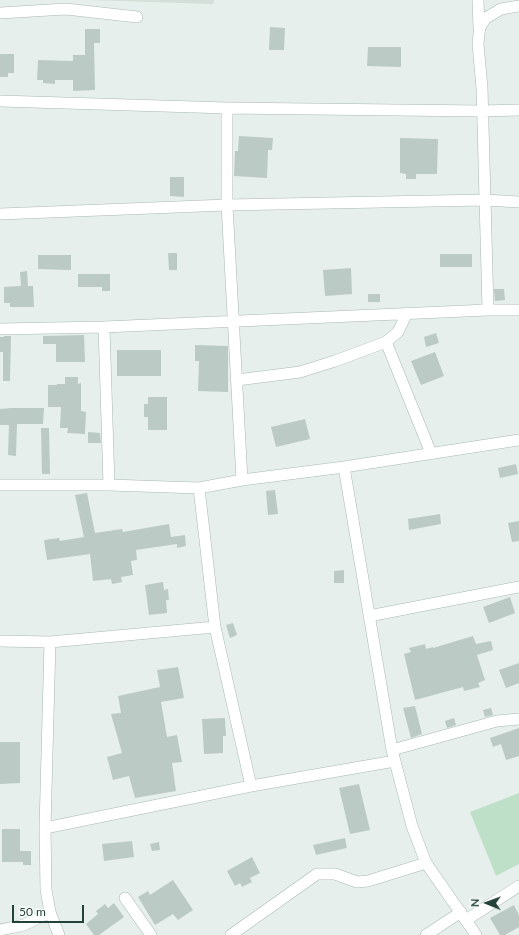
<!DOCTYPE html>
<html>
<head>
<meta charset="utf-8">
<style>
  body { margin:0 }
  #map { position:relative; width:519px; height:935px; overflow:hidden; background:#e6efeb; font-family:Lato,sans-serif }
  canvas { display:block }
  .north { position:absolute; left:467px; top:883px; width:40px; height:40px; -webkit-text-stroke:3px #f7fbf9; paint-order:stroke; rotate:271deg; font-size:11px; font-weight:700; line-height:16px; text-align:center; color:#24423a }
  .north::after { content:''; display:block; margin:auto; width:14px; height:18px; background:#24423a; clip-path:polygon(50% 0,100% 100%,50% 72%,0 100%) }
  .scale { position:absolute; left:12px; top:905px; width:72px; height:18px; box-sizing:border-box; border:2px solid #24423a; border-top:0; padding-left:5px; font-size:12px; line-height:14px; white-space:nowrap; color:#24423a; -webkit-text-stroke:3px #f7fbf9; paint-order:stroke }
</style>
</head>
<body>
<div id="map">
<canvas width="519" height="935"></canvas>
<div class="north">N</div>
<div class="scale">50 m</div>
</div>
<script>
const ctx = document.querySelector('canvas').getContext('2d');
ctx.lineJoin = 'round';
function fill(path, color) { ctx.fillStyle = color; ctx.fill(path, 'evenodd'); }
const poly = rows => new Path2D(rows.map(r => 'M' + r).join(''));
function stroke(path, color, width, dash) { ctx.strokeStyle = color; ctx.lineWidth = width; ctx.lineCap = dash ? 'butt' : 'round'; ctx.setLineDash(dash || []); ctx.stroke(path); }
const built = poly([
  [88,0,214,0,213,4]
]);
const green = poly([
  [519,793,519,864,496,876,470,812]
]);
const building = poly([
  [270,27,285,28,284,50,269,50],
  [85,29,100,29,100,43,94,43,95,90,73,91,73,80,55,80,55,84,43,83,43,80,37,80,38,60,73,61,73,55,85,55],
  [368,47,401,47,401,67,367,66],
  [0,54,14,54,14,73,8,73,8,77,0,77],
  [239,136,273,138,272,150,268,150,267,178,234,176,235,151,238,151],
  [400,138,438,139,437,174,416,174,416,179,406,179,406,174,400,173],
  [170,177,184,177,184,197,170,196],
  [168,253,177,253,177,270,169,270],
  [440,254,472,254,472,267,440,267],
  [38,255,71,255,71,270,38,269],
  [351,268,352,294,325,296,323,270],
  [27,271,28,286,33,286,34,307,10,307,10,303,4,303,4,287,21,286,20,272],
  [78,274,110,274,110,291,102,291,102,287,78,287],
  [494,289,504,289,505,300,495,301],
  [368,294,380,294,380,302,368,302],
  [436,333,439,343,426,347,424,337],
  [84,335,85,362,56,362,56,344,43,344,43,336],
  [4,336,11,336,10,381,3,381,3,352,0,352,0,337,4,337],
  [195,345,228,346,228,392,198,391,199,361,195,361],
  [117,350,161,350,161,376,117,376],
  [435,352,444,376,421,385,411,361],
  [65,377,78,377,78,384,81,383,81,411,86,412,85,434,67,433,68,428,60,428,61,407,48,407,48,385,57,385,57,384,65,384],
  [148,397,167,397,167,430,148,430,148,417,144,417,144,404,148,404],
  [12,408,44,408,43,424,17,424,16,456,8,455,9,425,0,425,0,409],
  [305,419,310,439,276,447,271,427],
  [41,428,49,428,50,474,42,474],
  [88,432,100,433,101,443,88,443],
  [516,464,518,474,500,478,498,468],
  [275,490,278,514,268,515,266,491],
  [87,493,95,533,122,529,123,532,169,524,171,537,185,535,186,546,177,548,177,544,136,550,137,560,131,561,133,575,121,577,122,582,112,584,111,579,93,581,90,554,47,560,44,540,59,538,60,541,84,537,75,495],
  [440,514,441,524,409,530,408,519],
  [519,521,519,541,512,542,508,523],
  [344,570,344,583,334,583,334,571],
  [163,582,164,590,168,589,169,600,166,600,167,613,149,615,145,585],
  [510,597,515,613,489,623,483,607],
  [233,623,237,635,230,638,226,625],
  [473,636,476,644,491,641,493,650,477,655,485,680,478,683,480,687,464,691,463,687,415,700,404,654,411,652,409,648,425,644,426,649,433,647,433,648],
  [519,663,519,683,506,688,499,670],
  [178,667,184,698,161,702,167,737,177,735,182,762,172,763,176,791,135,798,129,776,113,780,107,757,122,753,111,714,121,713,118,696,160,687,157,670],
  [415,706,422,734,411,738,403,708],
  [491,708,493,715,485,717,483,710],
  [225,718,226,736,223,736,223,753,204,754,202,719],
  [454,718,456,725,447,728,445,721],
  [519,728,519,756,506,760,501,744,493,747,490,738],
  [0,742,20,742,20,783,0,784],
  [359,784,370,830,350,834,339,788],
  [2,829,20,829,20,851,31,851,31,865,23,865,23,862,2,862],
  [345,838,347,848,316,855,313,845],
  [132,841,134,857,104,861,102,844],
  [159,842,160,850,152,851,150,844],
  [252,857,260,873,250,878,252,882,242,887,240,883,235,886,227,871],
  [173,880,193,910,178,920,173,914,155,925,138,897,148,891,150,895],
  [114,903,124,917,99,935,94,935,86,924,98,914,96,911,105,904,108,908],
  [514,905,519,915,519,927,505,935,500,935,490,918]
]);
const street = poly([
  [478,0,479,28],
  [0,13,66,9,137,17],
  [0,101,227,108,482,111,519,110],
  [227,108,227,205,242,480],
  [0,214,227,205,485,200,519,202],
  [488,310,482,88,478,44,479,34,480,27,486,18,501,9,519,6],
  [104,327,109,485],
  [0,329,104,327,488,310,519,310],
  [386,342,431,453],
  [237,380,300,372,335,361,386,342,398,332,407,313],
  [344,467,392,750,412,826,426,863,476,935],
  [0,485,109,485,199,488,242,480,344,467,519,440],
  [199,488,215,627,251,786],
  [369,616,519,587],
  [0,641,50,642,215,627],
  [50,642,45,828,46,890,50,912,59,935],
  [392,750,497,721,519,719],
  [45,828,251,786,395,761],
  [125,898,151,935],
  [466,920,519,886],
  [0,930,24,925,50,912],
  [231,935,317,874,335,874,357,882,368,881,426,863],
  [426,935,461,912]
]);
fill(built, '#d4dfda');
fill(green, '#bfe0c8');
fill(building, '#bbcac4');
stroke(street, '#a8b8b2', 12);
stroke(street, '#fff', 11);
</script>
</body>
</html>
